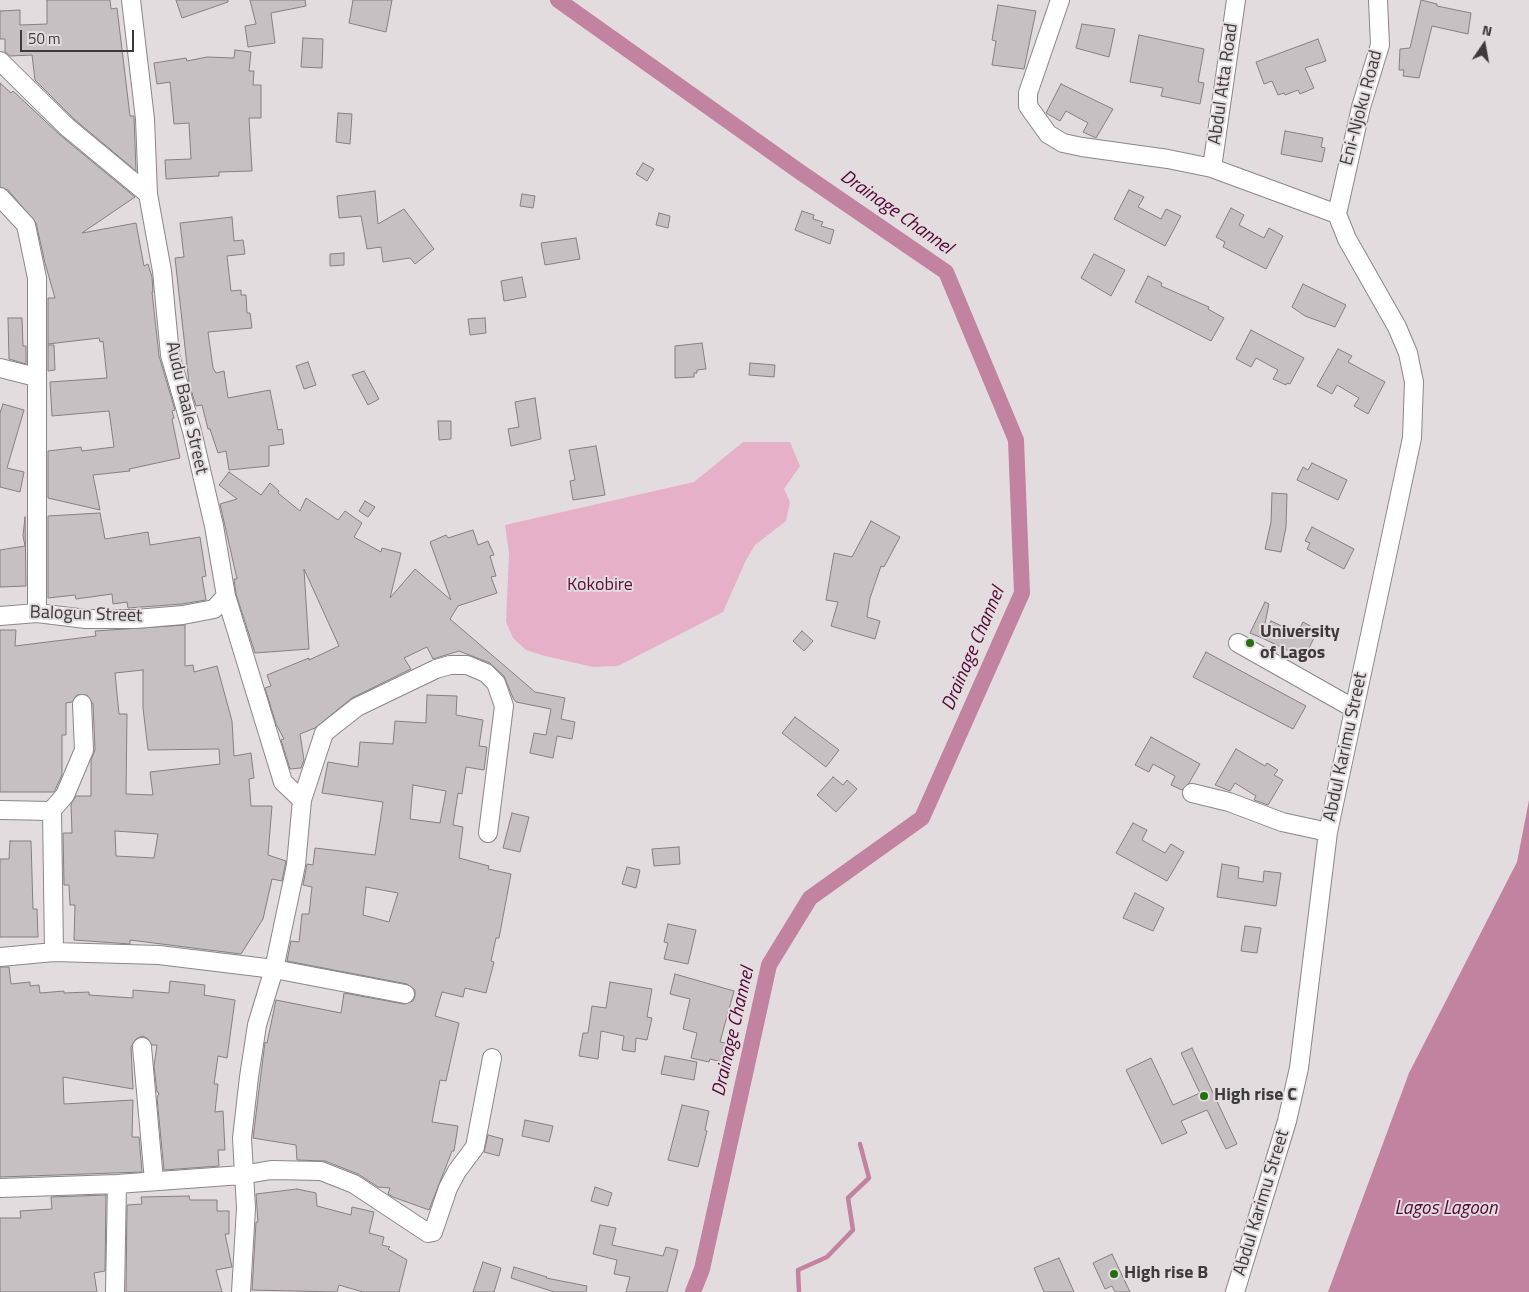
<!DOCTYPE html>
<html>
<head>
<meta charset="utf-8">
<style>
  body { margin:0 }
  #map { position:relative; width:1529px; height:1292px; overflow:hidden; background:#e3dcdf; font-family:"Titillium Web",sans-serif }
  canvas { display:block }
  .north { position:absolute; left:1459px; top:20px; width:50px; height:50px; -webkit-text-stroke:4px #e3dcdf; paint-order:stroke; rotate:12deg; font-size:14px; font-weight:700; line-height:20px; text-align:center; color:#3d3a3b }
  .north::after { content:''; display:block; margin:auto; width:18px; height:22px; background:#3d3a3b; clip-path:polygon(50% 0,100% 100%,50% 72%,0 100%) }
  .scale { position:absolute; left:20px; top:30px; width:114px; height:22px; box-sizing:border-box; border:2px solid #3d3a3b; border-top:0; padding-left:6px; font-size:15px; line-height:18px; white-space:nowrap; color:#3d3a3b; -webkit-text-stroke:4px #e3dcdf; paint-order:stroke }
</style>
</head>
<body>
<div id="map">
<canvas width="1529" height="1292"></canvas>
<div class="north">N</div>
<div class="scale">50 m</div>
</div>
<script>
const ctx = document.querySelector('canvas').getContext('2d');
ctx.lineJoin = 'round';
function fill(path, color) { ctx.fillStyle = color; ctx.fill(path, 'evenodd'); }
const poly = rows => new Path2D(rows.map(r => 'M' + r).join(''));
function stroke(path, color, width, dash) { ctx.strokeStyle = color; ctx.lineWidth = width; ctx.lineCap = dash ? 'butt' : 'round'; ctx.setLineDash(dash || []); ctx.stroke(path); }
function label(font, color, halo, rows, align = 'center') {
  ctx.font = font + ' "Titillium Web",sans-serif'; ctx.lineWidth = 4; ctx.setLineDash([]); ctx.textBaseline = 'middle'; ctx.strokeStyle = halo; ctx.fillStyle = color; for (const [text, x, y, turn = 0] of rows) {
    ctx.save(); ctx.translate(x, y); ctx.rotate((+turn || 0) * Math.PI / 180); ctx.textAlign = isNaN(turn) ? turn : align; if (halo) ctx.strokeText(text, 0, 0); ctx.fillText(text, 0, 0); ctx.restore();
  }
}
const green = poly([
  [743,442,790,442,800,466,784,489,790,502,786,521,755,545,746,560,723,612,618,666,593,667,545,656,526,650,513,638,506,622,509,553,505,525,694,482]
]);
const water = poly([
  [1529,800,1529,1292,1328,1292,1409,1073,1517,862]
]);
const stream = poly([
  [799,1292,798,1270,827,1257,853,1230,848,1198,869,1178,860,1144]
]);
const canal = poly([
  [558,0,800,172,946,272,1016,440,1022,593,922,818,810,898,769,965,702,1269,693,1292]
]);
const building = poly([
  [47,0,110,0,111,9,117,8,130,116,134,116,136,171,74,119,35,80,32,55,10,56,5,52,5,39,0,39,0,11,20,10,20,25,47,24,47,0],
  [176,0,228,0,228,2,182,18,176,0],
  [250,0,305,0,306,6,271,13,275,43,248,47,245,26,256,24,250,0],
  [353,0,392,0,386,32,349,23,353,0],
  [1421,0,1437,4,1437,6,1471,13,1468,34,1432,26,1419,78,1403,76,1404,70,1399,70,1400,49,1410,48,1421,0],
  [998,5,1036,11,1024,69,992,65,996,41,992,40,998,5],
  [1082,24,1115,29,1109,57,1076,48,1082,24],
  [1139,35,1204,49,1198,82,1204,83,1200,104,1161,96,1163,88,1130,82,1139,35],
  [303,38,323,39,322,68,301,67,303,38],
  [1318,39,1326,61,1305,68,1314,88,1300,94,1298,90,1285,95,1284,93,1278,95,1272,81,1264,84,1256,62,1318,39],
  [235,50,251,52,249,71,254,71,253,85,261,85,261,118,249,118,252,171,219,172,219,176,166,179,165,160,191,159,189,123,174,124,170,82,157,84,154,63,186,58,187,61,207,57,234,58,235,50],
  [0,83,11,93,13,91,60,135,135,197,82,233,136,223,144,266,148,264,152,277,153,292,152,292,159,356,175,410,172,411,174,418,172,419,180,458,129,469,130,471,93,475,100,510,48,498,48,451,81,447,82,451,114,447,109,411,52,416,50,382,107,378,103,341,100,342,99,338,48,344,48,298,55,298,45,263,36,223,8,190,0,187,0,83],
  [1061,84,1113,109,1096,138,1083,132,1088,123,1066,111,1060,121,1046,113,1061,84],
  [338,113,352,114,350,144,336,142,338,113],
  [1285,131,1323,138,1321,147,1325,148,1322,162,1281,154,1285,131],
  [643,163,654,169,647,181,636,174,643,163],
  [1129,190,1144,197,1138,207,1161,219,1166,209,1181,216,1165,246,1114,219,1129,190],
  [375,191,378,224,404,209,434,249,415,264,410,258,383,262,381,247,367,249,361,216,339,218,337,196,375,191],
  [522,194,535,196,533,208,520,206,522,194],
  [1231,208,1244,215,1239,225,1264,238,1269,228,1283,236,1266,269,1223,247,1225,242,1216,237,1231,208],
  [802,211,814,215,813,219,823,222,821,226,834,230,830,244,795,230,802,211],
  [659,213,670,216,668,228,656,225,659,213],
  [232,217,234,241,243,240,245,254,227,256,231,291,241,290,241,295,246,295,247,313,250,313,252,328,208,332,213,368,216,373,224,371,228,398,270,390,278,430,282,429,284,444,269,446,269,466,229,470,226,451,218,453,210,429,208,429,202,405,196,406,189,383,175,258,184,257,180,223,232,217],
  [576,238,580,259,545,265,541,243,576,238],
  [344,253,344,265,330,266,330,254,344,253],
  [1094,254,1125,270,1111,296,1081,278,1094,254],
  [1148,276,1162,283,1161,286,1209,307,1208,309,1224,318,1211,341,1135,302,1148,276],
  [522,277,526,297,504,301,501,281,522,277],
  [1303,284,1346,305,1335,327,1305,316,1292,307,1303,284],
  [8,318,22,318,23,346,26,346,26,364,9,359,8,318],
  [485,318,486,333,470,335,468,319,485,318],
  [1251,330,1304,358,1290,384,1287,383,1286,385,1273,379,1278,370,1256,358,1251,367,1236,359,1251,330],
  [702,343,706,369,697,370,697,373,694,373,694,377,675,378,675,346,702,343],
  [48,345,54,345,55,370,48,371,48,345],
  [1338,349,1352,356,1348,362,1385,382,1368,414,1354,406,1359,398,1337,385,1332,394,1317,386,1338,349],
  [308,362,316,385,304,389,296,366,308,362],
  [750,363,775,365,774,377,749,375,750,363],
  [364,371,379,399,368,405,352,375,364,371],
  [535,398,541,439,511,446,508,429,519,427,515,402,535,398],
  [3,404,24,410,7,468,24,472,20,492,0,487,0,413,3,404],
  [438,421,451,421,451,439,439,440,438,421],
  [596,446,605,495,573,500,570,481,575,480,569,450,596,446],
  [1312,463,1347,480,1338,500,1297,480,1303,467,1308,470,1312,463],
  [229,472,261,495,270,483,279,491,278,493,300,511,306,498,338,520,345,511,362,523,354,537,381,552,382,548,401,553,390,598,415,569,451,600,430,542,446,535,448,538,473,530,478,545,488,541,494,555,490,556,496,576,491,577,497,593,458,606,450,619,535,692,565,698,561,719,575,722,572,739,557,736,553,758,530,753,534,733,546,735,551,709,516,702,513,698,504,676,490,663,459,651,433,659,427,647,404,658,411,669,352,698,315,728,300,734,304,760,301,768,290,769,281,740,284,739,276,724,265,688,271,686,267,675,309,658,309,660,339,646,304,569,309,649,255,653,236,594,234,579,237,579,220,504,237,499,219,485,229,472],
  [1272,493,1287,494,1286,527,1281,552,1265,549,1271,522,1272,493],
  [365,501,375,507,368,517,359,511,365,501],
  [100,513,105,539,148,532,150,545,200,537,206,576,202,577,206,600,182,604,128,608,127,602,113,604,112,594,76,599,75,595,48,598,48,516,100,513],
  [25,517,26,586,0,587,0,550,25,546,23,536,25,517],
  [871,521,900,537,884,567,881,566,870,598,867,617,880,621,875,639,831,626,838,602,826,600,834,553,852,557,871,521],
  [1312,527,1354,549,1344,569,1307,549,1310,543,1305,541,1312,527],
  [1265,602,1269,604,1262,638,1250,633,1265,602],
  [1271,621,1297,633,1303,622,1318,630,1304,658,1262,638,1271,621],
  [185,625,185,666,193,665,194,672,217,666,232,721,234,756,251,753,254,778,249,779,251,806,272,806,268,855,286,861,282,881,272,879,263,919,241,954,130,940,130,944,74,940,75,905,70,905,69,885,64,885,63,833,72,833,71,804,76,796,91,796,91,760,95,750,93,704,87,695,77,695,72,702,66,703,66,735,62,735,62,775,54,792,0,792,0,630,16,630,15,646,96,636,95,631,185,625],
  [143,670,143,708,148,750,219,749,220,764,150,772,153,795,126,794,127,714,119,714,115,673,143,670],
  [115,831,158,834,154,858,116,856,115,831],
  [802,631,813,641,804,651,793,641,802,631],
  [1206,652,1306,706,1293,729,1193,677,1206,652],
  [427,695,457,696,456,715,483,720,479,746,487,747,484,770,466,767,462,794,458,793,453,825,463,827,459,858,489,866,488,869,511,874,499,938,496,938,491,961,494,962,486,993,465,988,463,997,442,992,435,1016,459,1023,446,1081,440,1080,432,1122,458,1126,454,1151,452,1151,429,1210,393,1197,388,1194,390,1188,378,1187,358,1174,325,1161,297,1160,296,1145,253,1138,265,1042,267,1043,276,1000,341,1013,344,993,404,1004,413,1001,415,996,415,990,407,984,287,961,291,941,299,942,302,914,309,914,312,887,303,885,307,864,313,865,315,848,375,855,383,802,322,793,328,762,358,767,360,742,393,744,395,721,426,723,427,695],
  [413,785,446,791,440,823,410,819,413,785],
  [366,887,398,893,389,922,363,915,366,887],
  [795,717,839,750,826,767,782,733,795,717],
  [1151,737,1200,764,1189,783,1182,790,1171,785,1175,776,1153,764,1149,772,1135,765,1151,737],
  [1236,749,1265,766,1267,763,1278,770,1274,775,1283,780,1268,805,1254,800,1256,796,1235,783,1230,791,1215,785,1236,749],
  [833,777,843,785,847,780,857,789,836,812,817,795,833,777],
  [512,813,529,817,520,852,503,848,512,813],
  [1133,823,1147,830,1142,840,1165,853,1171,844,1184,852,1167,881,1116,853,1133,823],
  [10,841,31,841,33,909,37,909,38,937,0,937,0,859,9,859,10,841],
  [679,847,680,864,654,866,652,849,679,847],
  [1222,864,1239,867,1238,878,1263,882,1264,871,1281,873,1276,906,1217,897,1222,864],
  [627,867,640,870,636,888,622,884,627,867],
  [1135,893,1164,908,1153,931,1123,918,1135,893],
  [668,924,696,930,688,964,664,959,668,943,664,942,668,924],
  [1245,926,1261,928,1257,953,1241,951,1245,926],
  [0,967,9,967,11,984,30,982,30,986,39,985,40,993,64,991,64,993,89,992,89,995,133,998,133,990,169,993,170,981,205,985,204,995,235,1000,227,1058,218,1056,214,1084,218,1084,215,1112,223,1111,225,1150,218,1150,219,1166,164,1170,157,1098,159,1093,157,1092,154,1066,157,1045,152,1045,147,1038,142,1036,136,1039,131,1047,133,1089,63,1077,64,1104,133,1100,132,1137,139,1137,142,1172,0,1177,0,967],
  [675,974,734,991,720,1042,726,1043,722,1062,710,1059,709,1062,691,1058,697,1033,683,1029,690,999,670,994,675,974],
  [610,982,652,989,647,1017,652,1018,647,1040,636,1038,635,1052,622,1050,624,1036,601,1031,598,1059,579,1056,583,1033,588,1033,592,1006,606,1008,610,982],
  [1192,1048,1237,1144,1226,1149,1207,1110,1181,1121,1187,1133,1162,1144,1126,1070,1151,1058,1173,1105,1200,1093,1181,1053,1192,1048],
  [665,1056,697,1062,694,1080,661,1074,665,1056],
  [682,1105,709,1111,705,1130,707,1131,698,1167,668,1160,682,1105],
  [525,1120,553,1126,549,1142,522,1136,525,1120],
  [488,1135,503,1139,499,1156,484,1152,488,1135],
  [595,1187,612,1193,608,1206,591,1201,595,1187],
  [297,1189,316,1193,317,1206,351,1215,352,1207,374,1212,369,1233,384,1237,382,1245,390,1247,388,1249,407,1260,399,1292,363,1292,339,1285,337,1292,252,1290,256,1222,258,1222,256,1194,297,1189],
  [106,1195,105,1271,94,1273,97,1292,0,1292,0,1218,21,1218,20,1211,52,1209,51,1197,106,1195],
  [189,1196,190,1200,217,1200,217,1211,229,1211,229,1234,225,1234,232,1267,216,1270,222,1292,126,1292,127,1205,142,1204,141,1197,189,1196],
  [600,1225,616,1228,612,1245,663,1256,666,1247,678,1250,667,1292,626,1292,630,1277,614,1274,617,1260,593,1254,600,1225],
  [1112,1254,1130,1292,1115,1292,1112,1286,1105,1289,1093,1263,1112,1254],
  [1059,1258,1074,1292,1044,1292,1034,1268,1059,1258],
  [483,1262,501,1268,494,1292,473,1292,483,1262],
  [514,1267,547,1277,546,1278,587,1286,586,1292,554,1292,511,1278,514,1267]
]);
const minor = poly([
  [131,0,145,119,148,194,162,271,170,355,192,431,214,526,226,596,283,782,302,800],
  [1060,0,1028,93,1028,106,1048,134,1063,143,1082,147,1168,159,1212,168,1337,214],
  [0,61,67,127,148,194],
  [1212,168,1236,0],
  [0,197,26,225,37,278,37,613],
  [1337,214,1361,107,1380,45,1378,0],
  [0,368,36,377],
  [0,616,37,613,86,619,136,619,183,615,214,609,226,596],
  [1238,643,1353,708],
  [1192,793,1229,802,1282,822,1328,832],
  [0,810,52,811,54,952],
  [52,810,65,795,84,750,82,704],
  [0,957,54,952,159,955,274,969,405,994],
  [142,1047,154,1181],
  [0,1188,117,1184,242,1175,271,1170,321,1171,354,1184,428,1233,433,1232,448,1188,457,1171,475,1147,492,1058],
  [115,1292,117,1184],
  [241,1292,246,1208,242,1138,249,1077,257,1025,274,969,296,865,302,800,324,733,357,707,436,669,450,665,467,665,486,673,496,683,504,706,488,833],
  [1235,1292,1287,1121,1299,1068,1328,832,1412,438,1414,382,1408,353,1397,327,1347,239,1337,214]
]);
const markers = [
  [1250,643,5,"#266f0f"],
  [1204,1096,5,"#266f0f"],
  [1114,1274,5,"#266f0f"]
];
const streetNames = [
  ["Abdul Atta Road",1224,84,-82],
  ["Eni-Njoku Road",1362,108,-75],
  ["Audu Baale Street",186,408,77],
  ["Balogun Street",86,615,2],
  ["Abdul Karimu Street",1346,747,-78],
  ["Abdul Karimu Street",1262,1203,-73]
];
const parkNames = [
  ["Kokobire",600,586]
];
const poiNames = [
  ["University",1260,633],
  ["of Lagos",1260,654],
  ["High rise C",1214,1096],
  ["High rise B",1124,1274]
];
const waterNames = [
  ["Drainage Channel",896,213,35],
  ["Drainage Channel",974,649,-67],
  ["Drainage Channel",734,1032,-77],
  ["Lagos Lagoon",1446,1209]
];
fill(green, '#e7b0c9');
fill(water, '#c283a0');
stroke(stream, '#c283a0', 4.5);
stroke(canal, '#c283a0', 16);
fill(building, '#c7c0c3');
stroke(building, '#857f81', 1);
stroke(minor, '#8c8688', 20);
stroke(minor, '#fff', 18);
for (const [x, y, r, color] of markers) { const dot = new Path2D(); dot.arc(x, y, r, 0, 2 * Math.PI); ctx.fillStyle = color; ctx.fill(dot); stroke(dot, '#e3dcdf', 2); }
label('18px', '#3d3a3b', '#e3dcdf', streetNames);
label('18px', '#5b103c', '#e3dcdf', parkNames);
label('bold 18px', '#3d3a3b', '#e3dcdf', poiNames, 'left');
label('italic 19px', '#530635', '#e3dcdf', waterNames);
</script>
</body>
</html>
